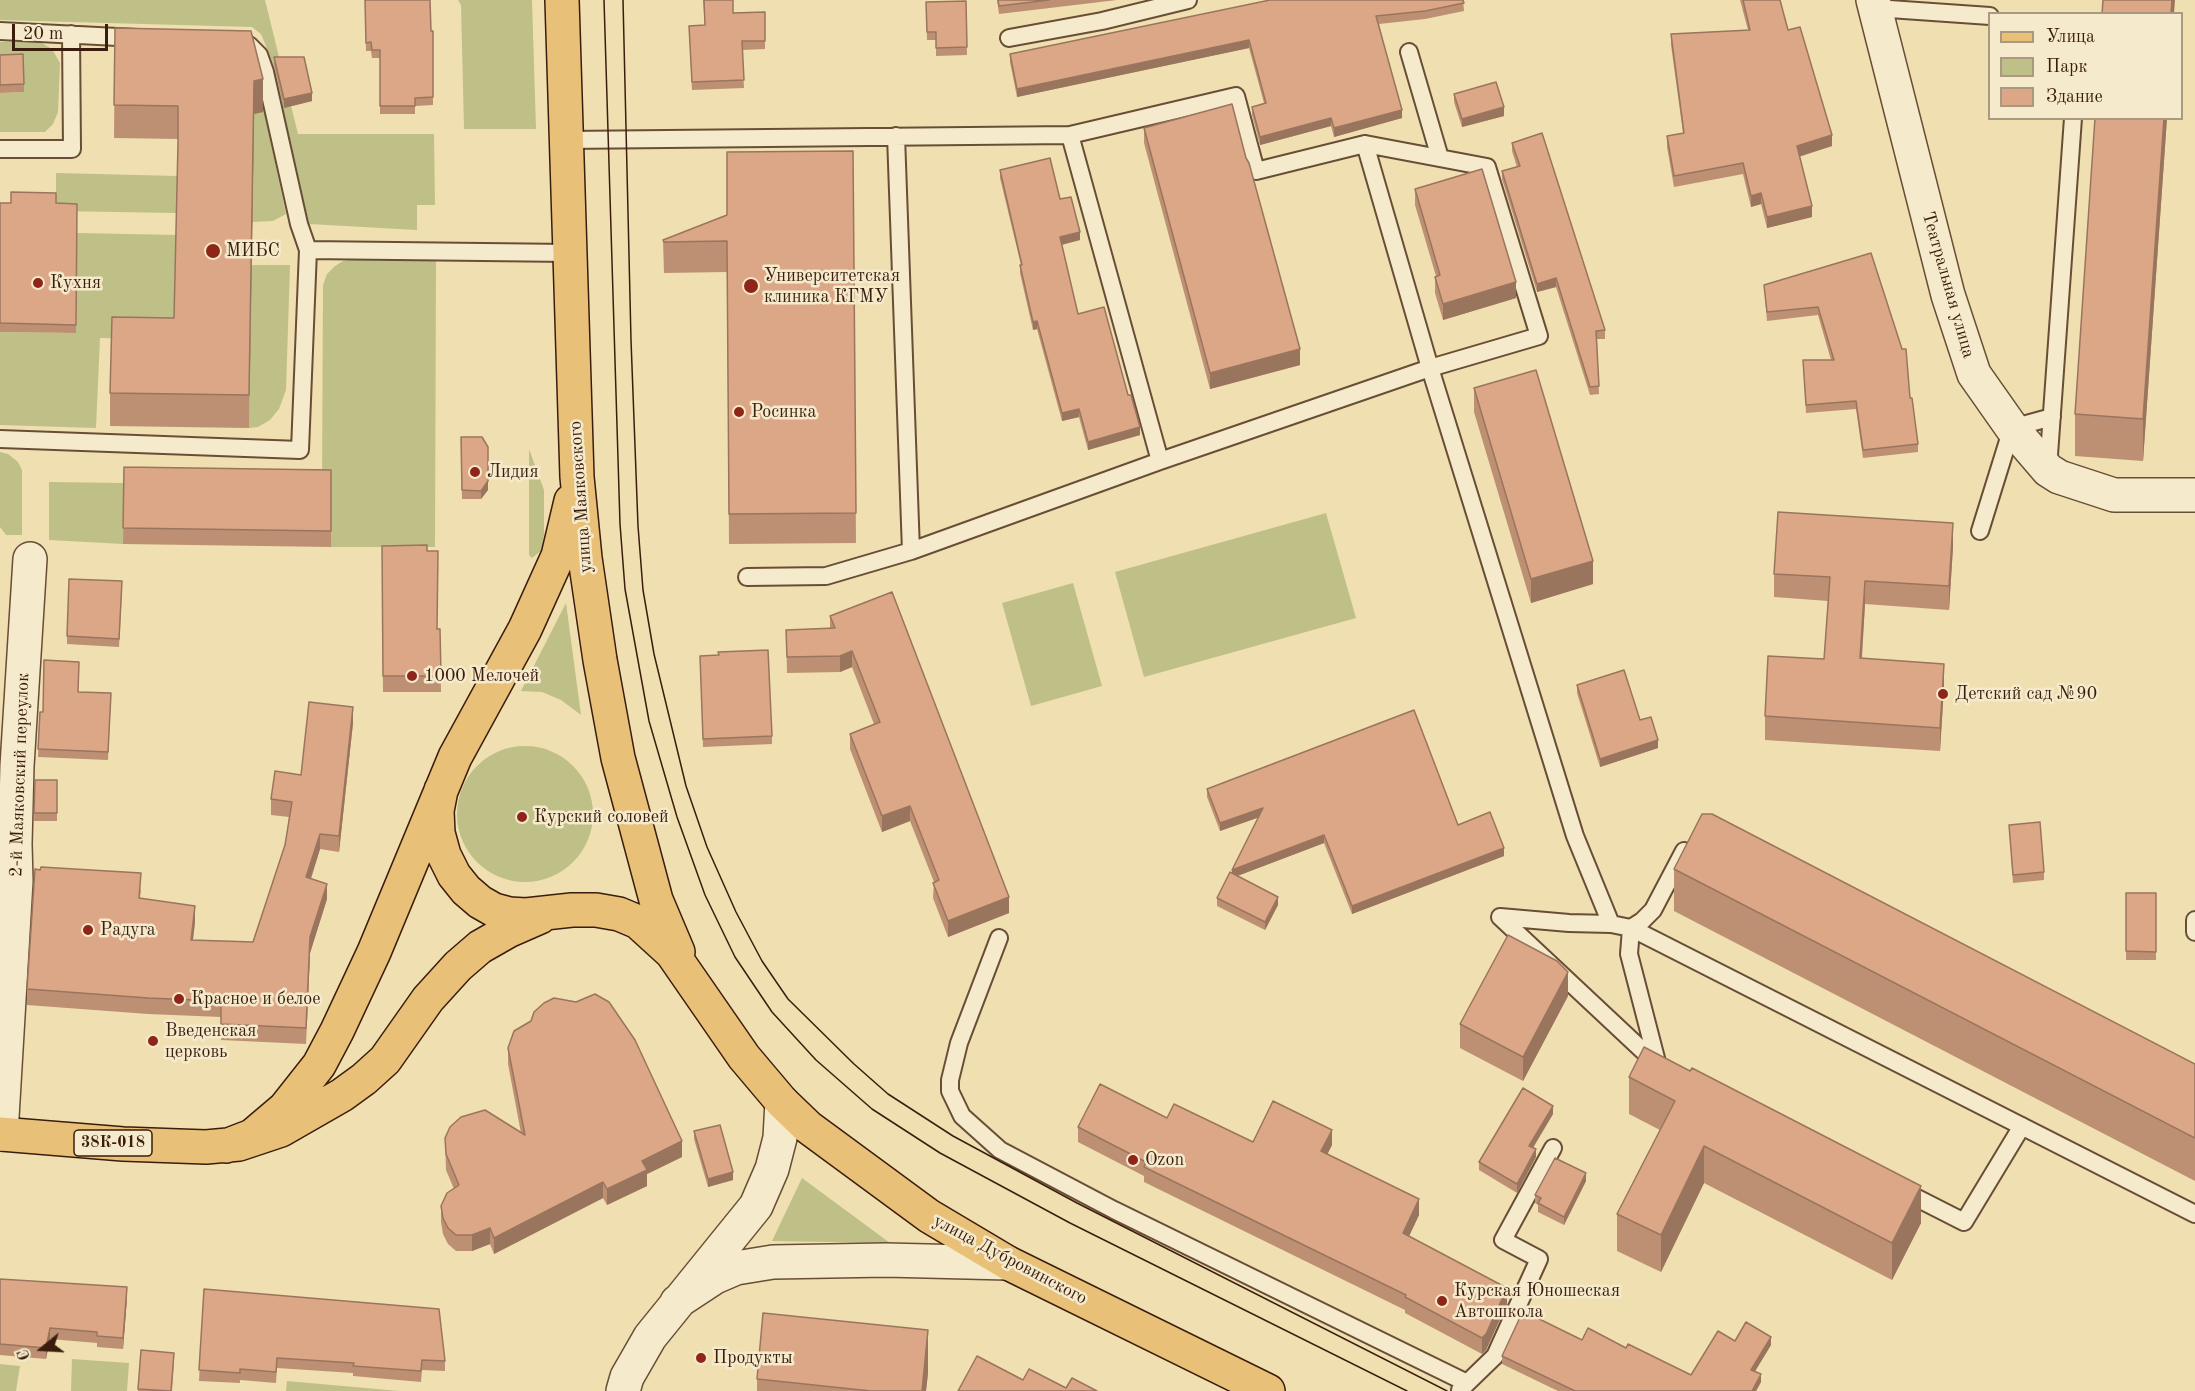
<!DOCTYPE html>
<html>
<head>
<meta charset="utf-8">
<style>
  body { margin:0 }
  #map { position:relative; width:2195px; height:1391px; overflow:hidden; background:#f0dfb0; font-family:"Old Standard TT",serif }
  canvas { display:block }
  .legend { position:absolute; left:1988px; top:12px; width:195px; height:108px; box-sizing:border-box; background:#f5eacc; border:2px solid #ab9880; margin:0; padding:8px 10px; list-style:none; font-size:18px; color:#3b1d0d }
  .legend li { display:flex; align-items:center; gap:12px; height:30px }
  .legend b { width:30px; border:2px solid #ab9880 }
  .north { position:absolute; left:12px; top:1319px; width:60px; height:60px; -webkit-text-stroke:4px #f5eacc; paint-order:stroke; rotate:252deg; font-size:16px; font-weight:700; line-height:24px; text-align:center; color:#3b1d0d }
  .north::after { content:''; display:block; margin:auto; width:21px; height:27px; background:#3b1d0d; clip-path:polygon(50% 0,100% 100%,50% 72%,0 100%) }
  .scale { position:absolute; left:12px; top:24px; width:96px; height:27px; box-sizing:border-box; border:3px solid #3b1d0d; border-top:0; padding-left:8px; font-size:18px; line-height:21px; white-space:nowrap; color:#3b1d0d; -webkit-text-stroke:4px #f5eacc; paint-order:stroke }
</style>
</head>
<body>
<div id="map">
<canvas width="2195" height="1391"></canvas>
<ul class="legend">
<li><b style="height:8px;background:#e8c078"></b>Улица</li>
<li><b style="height:16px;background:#bec087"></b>Парк</li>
<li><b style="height:16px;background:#dca787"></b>Здание</li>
</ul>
<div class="north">С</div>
<div class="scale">20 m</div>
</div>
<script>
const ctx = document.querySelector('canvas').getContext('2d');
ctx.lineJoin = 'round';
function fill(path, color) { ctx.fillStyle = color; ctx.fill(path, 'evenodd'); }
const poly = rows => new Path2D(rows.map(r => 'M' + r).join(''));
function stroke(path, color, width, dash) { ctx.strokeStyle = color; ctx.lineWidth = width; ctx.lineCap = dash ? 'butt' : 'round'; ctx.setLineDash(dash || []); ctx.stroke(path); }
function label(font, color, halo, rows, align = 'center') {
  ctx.font = font + ' "Old Standard TT",serif'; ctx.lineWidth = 5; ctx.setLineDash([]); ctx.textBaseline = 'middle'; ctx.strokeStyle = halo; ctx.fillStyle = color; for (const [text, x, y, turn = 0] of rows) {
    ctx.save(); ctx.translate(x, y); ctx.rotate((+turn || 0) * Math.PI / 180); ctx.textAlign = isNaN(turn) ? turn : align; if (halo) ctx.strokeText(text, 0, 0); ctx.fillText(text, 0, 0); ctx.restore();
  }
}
const green = poly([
  [0,0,265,0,298,134,434,134,435,205,417,205,417,230,309,224,266,46,261,34,252,27,0,20],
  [458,0,532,0,536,129,464,129,461,5],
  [0,42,40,42,52,49,60,63,58,112,53,124,45,132,0,132,0,93,24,92,0,63],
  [254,64,286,214,273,221,252,222],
  [56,173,178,176,177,213,56,211],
  [77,233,177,235,175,340,100,338,96,428,0,425,0,332,76,333],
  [354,259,436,259,435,547,331,547,331,486,322,486,323,285,327,274,335,266,343,261],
  [251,265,290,265,286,390,279,409,270,420,258,427,249,428],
  [529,449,544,490,544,535,541,551,532,558,529,555],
  [0,452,8,454,18,462,22,470,22,535,6,535,0,527],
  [49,482,124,483,123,544,49,540],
  [1326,513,1356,618,1144,677,1115,572],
  [1073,583,1102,686,1031,706,1002,603],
  [566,603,581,715,561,700,542,692,521,691],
  '457 814a68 68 0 1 1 136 0a68 68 0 1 1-136 0Z',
  [802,1178,890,1243,772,1241],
  [72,1359,129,1363,127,1391,71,1391],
  [0,1364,20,1366,16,1391,0,1391],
  [287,1381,399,1391,286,1391]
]);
const lane = poly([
  [1875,8,1990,16],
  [0,31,137,38],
  [1009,38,1102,21,1188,0],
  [238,44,249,45,259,55,265,72,299,224,308,250],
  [1409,52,1440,158],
  [1070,135,1160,461],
  [896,136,911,551],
  [566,140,1070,135,1236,96,1256,171,1365,144,1487,167,1539,336,1430,368,1160,461,911,551,826,576,747,577],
  [1365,144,1430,368,1575,836,1611,924],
  [0,149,72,149,71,34],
  [0,439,300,450,308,250,570,253],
  [2048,469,2073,118],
  [1980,531,2012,428,2052,417],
  [1500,917,1569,923,1611,924,1631,928,1642,921,1653,910,1684,851],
  [1500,917,1657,1064],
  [2195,920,2195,932],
  [999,938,959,1043,950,1080,950,1091,962,1116,1000,1150,1114,1210,1467,1383],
  [1665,1069,1658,1066,1629,954,1631,928,2195,1214],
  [1901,1190,1964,1222,2022,1126],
  [1460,1390,1495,1356,1539,1259,1503,1240,1553,1148]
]);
const street = poly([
  [1873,0,1948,295,1974,374,2012,428,2048,470,2059,477,2114,495,2195,495],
  [1,1134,16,881,15,844,17,766,30,559],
  [677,1302,715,1277,736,1268,773,1262,886,1260,1008,1263],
  [623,1391,627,1377,650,1337,756,1206,772,1169,780,1138,782,1102]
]);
const primary = poly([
  [562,0,577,477,585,558,600,660,618,758,656,900,678,952],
  [441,790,437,811,438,833,444,855,454,875,466,890,480,902,494,910,509,914,526,915,572,910,596,910,619,914,638,922,672,953,744,1057,782,1102,808,1127,929,1216,1008,1263,1268,1391],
  [0,1134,123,1144,206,1147,239,1144,281,1130,342,1095,364,1079,385,1060,428,999,458,966,480,947,508,931,540,917],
  [226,1146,252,1136,285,1108,319,1065,337,1031,374,952,455,757,525,629,558,556,571,501]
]);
const tram = poly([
  [604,0,620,524,625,589,649,721,677,817,705,895,735,957,772,1012,816,1060,872,1109,940,1153,1070,1223,1407,1391],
  [623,0,631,340,638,526,643,590,654,654,686,786,707,847,736,912,762,961,788,999,854,1064,888,1094,953,1136,1077,1203,1447,1391]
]);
const wall = poly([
  [365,0,431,31,433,31,433,105,415,106,415,114,380,114,380,58,372,58,371,51,366,51],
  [703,0,733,0,733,13,765,12,765,49,742,50,744,88,692,90,689,26,705,25],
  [997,0,1117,0,999,14],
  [1463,0,1464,11,1425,19,1379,24,1402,118,1334,137,1331,126,1260,145,1252,115,1252,107,1264,103,1249,48,1017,97,1010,62,1010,54],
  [1740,0,1780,0,1788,30,1832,146,1799,157,1812,217,1767,228,1761,204,1751,207,1743,174,1674,187,1667,147,1667,136,1683,133,1671,45,1671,34,1748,30],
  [966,1,967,55,936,56,936,40,927,40,926,2],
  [115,28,263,112,254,114,249,428,110,426,110,393,174,318,178,139,114,138],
  [0,55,24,84,24,92,0,93],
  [274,57,312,101,284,108,274,65],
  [1454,94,1504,116,1462,127,1454,102],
  [2167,118,2143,461,2075,456,2075,414],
  [1144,128,1246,158,1300,365,1210,389,1144,143],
  [1512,143,1605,330,1605,339,1597,339,1599,394,1590,395,1556,287,1537,292,1502,179,1502,171,1517,167,1512,151],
  [853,151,856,543,729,544,727,272,664,273,663,240,727,215],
  [1000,170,1060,199,1080,240,1062,245,1078,314,1128,395,1140,435,1088,450,1079,417,1062,421,1037,329,1033,330,1020,273,1020,265,1021,265,1000,178],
  [1415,189,1516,298,1443,320,1435,293,1435,277,1436,276,1415,205],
  [0,203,77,204,76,333,0,332],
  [1871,253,1910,398,1918,444,1918,452,1863,458,1856,409,1806,413,1803,360,1831,360,1818,315,1767,321,1764,285],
  [1474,388,1593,584,1531,603,1474,412],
  [461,437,488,490,481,499,462,499],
  [124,467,331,470,331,547,123,544],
  [382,546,427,551,437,629,440,629,441,692,383,692],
  [1953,547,1949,610,1865,604,1862,658,1944,687,1940,751,1765,740,1765,716,1824,659,1828,601,1774,597,1774,574],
  [122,590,119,647,67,644,67,636],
  [892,592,1009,913,948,937,933,898,934,882,910,821,882,832,850,749,850,734,874,724,852,667,840,672,787,673,786,630,830,628,830,616],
  [700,656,772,736,772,744,703,747],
  [1577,685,1640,720,1658,748,1600,767,1577,693],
  [78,692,111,693,108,760,38,757,40,712,43,712],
  [353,723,339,852,320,849,311,879,327,899,310,953,306,1044,221,1040,221,1017,148,1014,27,1005,27,989,141,889,140,898,195,922,193,940,253,942,285,845,289,817,271,815,271,799,301,775],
  [35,780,57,780,57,821,34,821],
  [1207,789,1458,825,1504,856,1352,914,1324,843,1237,876,1278,905,1265,930,1217,906,1217,898,1232,873,1258,817,1220,831,1207,797],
  [2009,825,2044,872,2044,880,2013,883],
  [1674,869,2195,1064,2195,1181,1674,911],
  [2126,893,2156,893,2156,960,2126,960],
  [1568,996,1523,1081,1460,1048,1460,1024],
  [508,1048,682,1157,647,1174,647,1186,607,1205,603,1198,494,1254,490,1244,472,1251,456,1251,448,1244,443,1234,441,1222,441,1206,454,1189,446,1170,445,1138,521,1133,508,1064],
  [1629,1077,1921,1223,1892,1280,1704,1183,1661,1272,1617,1251,1617,1214,1660,1130,1629,1114],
  [1553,1114,1533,1148,1536,1157,1517,1193,1479,1170,1479,1162],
  [1167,1118,1253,1142,1332,1145,1327,1154,1419,1215,1409,1236,1507,1304,1486,1350,1482,1354,1405,1313,1405,1310,1144,1182,1144,1176,1078,1142,1078,1127],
  [694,1131,733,1180,708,1187,694,1139],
  [1586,1181,1564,1225,1538,1212,1538,1205,1535,1203,1535,1195],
  [0,1279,127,1298,123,1349,97,1347,97,1343,50,1339,46,1359,0,1355],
  [204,1289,445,1361,445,1371,422,1370,421,1382,353,1376,353,1373,277,1368,276,1383,240,1380,240,1383,199,1381],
  [1582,1340,1626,1348,1691,1375,1735,1341,1771,1345,1755,1371,1761,1382,1756,1391,1558,1391,1502,1364,1502,1356],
  [174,1361,172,1391,138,1391,138,1389],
  [928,1373,926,1391,757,1391,757,1379]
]);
const shadedWall = poly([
  [2172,0,2175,0,2174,14,2171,14],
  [1249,40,1249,48,1017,97,1017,89],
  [263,79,263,112,254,114,249,428,254,81],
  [312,93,312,101,284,108,284,99],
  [1504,107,1504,116,1462,127,1462,119],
  [1402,110,1402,118,1334,137,1334,128],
  [1331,118,1331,126,1260,145,1260,137],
  [2164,118,2167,118,2143,461,2143,419],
  [1832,135,1832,146,1797,157,1797,146],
  [1761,193,1761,204,1751,207,1751,196],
  [1812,206,1812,217,1767,228,1767,217],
  [1080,232,1080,240,1060,245,1060,237],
  [1556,278,1556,287,1537,292,1537,284],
  [1516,282,1516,298,1443,320,1443,304],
  [1037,321,1037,329,1033,330,1033,322],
  [1300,349,1300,365,1210,389,1210,373],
  [1079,409,1079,417,1062,421,1062,413],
  [1140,427,1140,435,1088,450,1088,442],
  [488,481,488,490,481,499,481,491],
  [1953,523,1953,547,1949,610,1949,586],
  [1593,561,1593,584,1531,603,1531,579],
  [1865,581,1865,604,1860,682,1860,658],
  [852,651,852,667,840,672,840,656],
  [1944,664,1944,687,1940,751,1940,728],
  [353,707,353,723,339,852,339,836],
  [1658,740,1658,748,1600,767,1600,759],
  [910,806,910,821,882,832,882,816],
  [1263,808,1263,816,1220,831,1220,823],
  [320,834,320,849,306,893,306,877],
  [1324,835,1324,843,1232,878,1232,870],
  [1504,848,1504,856,1352,914,1352,906],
  [327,884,327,899,310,953,306,1044,310,937],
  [1009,897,1009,913,948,937,948,921],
  [1278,897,1278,905,1265,930,1265,922],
  [195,906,195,922,191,955,191,940],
  [1568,972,1568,996,1523,1081,1523,1057],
  [1553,1106,1553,1114,1529,1154,1529,1146],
  [1332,1130,1332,1145,1321,1167,1321,1151],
  [682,1141,682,1157,647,1174,647,1186,607,1205,607,1189,642,1161],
  [1704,1146,1704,1183,1661,1272,1661,1235],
  [1536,1149,1536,1157,1517,1193,1517,1184],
  [733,1172,733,1180,708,1187,708,1179],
  [1586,1173,1586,1181,1564,1225,1564,1217],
  [603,1182,603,1198,494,1254,494,1238],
  [1921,1186,1921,1223,1892,1280,1892,1243],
  [1419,1199,1419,1215,1403,1249,1403,1233],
  [490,1228,490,1244,472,1251,472,1235],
  [127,1287,127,1298,123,1349,123,1338],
  [1507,1288,1507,1304,1486,1350,1482,1354,1482,1338],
  [50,1328,50,1339,46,1359,46,1348],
  [928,1330,928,1373,926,1391,922,1391],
  [1771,1337,1771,1345,1751,1378,1751,1370],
  [1761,1374,1761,1382,1756,1391,1752,1391]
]);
const building = poly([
  [365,0,430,0,431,31,433,31,433,97,415,98,415,106,380,106,380,50,372,50,371,42,366,43,365,0],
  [704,0,733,0,733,13,765,12,765,41,742,41,744,80,692,82,689,26,705,25,704,0],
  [998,0,1049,0,999,6,998,0],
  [1270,0,1463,0,1464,3,1425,11,1376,16,1402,110,1334,128,1331,118,1260,137,1252,107,1266,103,1249,40,1017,89,1010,54,1270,0],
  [1743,0,1780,0,1788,30,1800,27,1832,135,1797,146,1812,206,1767,217,1761,193,1751,196,1743,163,1674,176,1667,136,1684,133,1671,34,1750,30,1743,0],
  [2103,0,2172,0,2171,14,2102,14,2103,0],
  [966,1,967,47,936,48,936,32,927,32,926,2,966,1],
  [115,28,251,31,263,79,254,81,249,395,110,393,112,317,174,318,178,143,178,106,114,105,115,28],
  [23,54,24,84,0,85,0,55,23,54],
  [274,57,304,57,312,93,284,99,274,57],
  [1496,82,1504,107,1462,119,1454,94,1496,82],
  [1232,104,1246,158,1249,163,1300,349,1210,373,1144,128,1232,104],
  [2095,118,2164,118,2143,419,2075,414,2095,118],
  [1542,133,1605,330,1596,331,1599,386,1590,387,1556,278,1537,284,1502,171,1520,166,1512,143,1542,133],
  [853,151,856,513,729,514,727,241,664,242,663,240,727,215,727,152,853,151],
  [1050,158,1060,199,1071,197,1080,232,1060,237,1078,314,1104,307,1128,395,1131,395,1140,427,1088,442,1079,409,1062,413,1037,321,1033,322,1020,265,1022,265,1000,170,1050,158],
  [1482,169,1516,282,1443,304,1435,277,1440,275,1415,189,1482,169],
  [11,192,56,193,56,203,77,204,76,325,0,323,0,203,11,203,11,192],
  [1871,253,1902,349,1906,349,1910,398,1912,398,1918,444,1863,450,1856,401,1806,405,1803,360,1834,360,1818,307,1767,312,1764,285,1871,253],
  [1536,370,1593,561,1531,579,1474,388,1536,370],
  [461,437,482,437,488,447,488,481,481,491,462,490,461,437],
  [124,467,331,470,331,531,123,528,124,467],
  [1778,512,1953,523,1949,586,1865,581,1860,658,1944,664,1940,728,1765,716,1768,656,1824,659,1830,577,1774,574,1778,512],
  [427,545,427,551,438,551,437,629,440,629,441,676,383,676,382,546,427,545],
  [69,579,122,581,119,639,67,636,69,579],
  [892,592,1009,897,948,921,933,883,939,880,910,806,882,816,850,734,880,722,852,651,840,656,787,657,786,630,835,628,830,616,892,592],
  [768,650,772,736,703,739,700,656,719,655,718,652,768,650],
  [44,660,79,662,78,692,111,693,108,752,38,749,40,712,43,712,44,660],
  [1624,670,1640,720,1651,717,1658,740,1600,759,1577,685,1624,670],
  [309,702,353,707,339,836,320,834,306,877,327,884,310,937,306,1028,221,1024,221,1001,148,998,27,989,35,869,40,870,41,867,141,873,139,898,195,906,191,940,253,942,285,845,292,802,271,799,275,771,301,775,309,702],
  [1414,710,1458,825,1490,812,1504,848,1352,906,1324,835,1232,870,1263,808,1220,823,1207,789,1414,710],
  [35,780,57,780,57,813,34,813,35,780],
  [1702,814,1712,814,2195,1064,2195,1138,1674,869,1702,814],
  [2040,822,2044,872,2013,875,2009,825,2040,822],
  [1230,872,1278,897,1265,922,1217,898,1230,872],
  [2126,893,2156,893,2156,952,2126,951,2126,893],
  [1508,935,1557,961,1568,972,1523,1057,1460,1024,1508,935],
  [595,994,609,1002,635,1040,682,1141,642,1161,647,1170,607,1189,603,1182,494,1238,490,1228,472,1235,456,1235,448,1228,443,1218,441,1206,447,1193,459,1185,446,1154,445,1138,450,1127,461,1117,485,1110,525,1135,508,1048,514,1031,531,1021,534,1012,544,1003,554,998,576,1002,595,994],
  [1644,1047,1690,1071,1692,1068,1921,1186,1892,1243,1704,1146,1661,1235,1617,1214,1675,1101,1629,1077,1644,1047],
  [1100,1084,1167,1118,1174,1104,1253,1142,1273,1101,1332,1130,1321,1151,1419,1199,1403,1233,1507,1288,1486,1334,1482,1338,1405,1297,1406,1295,1144,1167,1146,1162,1078,1127,1100,1084],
  [1523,1088,1553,1106,1529,1146,1536,1149,1517,1184,1479,1162,1523,1088],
  [720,1125,733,1172,708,1179,694,1131,720,1125],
  [1555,1158,1586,1173,1564,1217,1538,1203,1541,1198,1535,1195,1555,1158],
  [0,1279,127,1287,123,1338,97,1336,97,1332,50,1328,46,1348,0,1344,0,1279],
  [204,1289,439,1309,445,1361,422,1360,421,1371,353,1366,354,1363,277,1358,276,1372,240,1369,240,1373,199,1370,204,1289],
  [1523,1311,1582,1340,1588,1328,1626,1348,1628,1344,1691,1375,1718,1331,1735,1341,1746,1322,1771,1337,1751,1370,1761,1374,1752,1391,1575,1391,1502,1356,1523,1311],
  [763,1313,928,1330,922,1391,871,1391,757,1379,763,1313],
  [141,1350,174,1353,171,1391,138,1389,141,1350],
  [977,1356,1023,1380,1029,1369,1066,1388,1072,1378,1097,1391,958,1391,977,1356]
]);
const markers = [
  [213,251,8,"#8f2418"],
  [38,283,6,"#8f2418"],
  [751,286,8,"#8f2418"],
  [739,412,6,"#8f2418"],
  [475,472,6,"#8f2418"],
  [412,676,6,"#8f2418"],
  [1943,694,6,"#8f2418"],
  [522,817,6,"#8f2418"],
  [88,930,6,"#8f2418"],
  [179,999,6,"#8f2418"],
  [153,1041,6,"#8f2418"],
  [1133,1160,6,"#8f2418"],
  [1442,1301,6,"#8f2418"],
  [701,1358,6,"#8f2418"]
];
const shields = [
  [113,1143,78]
];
const shieldNames = [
  ["38К-018",113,1143]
];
const poiNames = [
  ["МИБС",226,251],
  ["Университетская",764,276],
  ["клиника КГМУ",764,297],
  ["Кухня",50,283],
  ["Росинка",751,412],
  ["Лидия",487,472],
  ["1000 Мелочей",424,676],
  ["Детский сад №90",1955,694],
  ["Курский соловей",534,817],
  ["Радуга",100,930],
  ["Красное и белое",191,999],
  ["Введенская",165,1031],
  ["церковь",165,1052],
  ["Ozon",1145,1160],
  ["Курская Юношеская",1454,1291],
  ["Автошкола",1454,1312],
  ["Продукты",713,1358]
];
const streetNames = [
  ["Театральная улица",1948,285,74],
  ["улица Маяковского",581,497,-94],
  ["2-й Маяковский переулок",20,775,-88],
  ["улица Дубровинского",1010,1260,28]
];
fill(green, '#bec087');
stroke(lane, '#684e36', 20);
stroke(street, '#684e36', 36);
stroke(primary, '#3b1d0d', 36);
stroke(lane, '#f5eacc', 16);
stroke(street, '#f5eacc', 33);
stroke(primary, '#e8c078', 33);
stroke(tram, '#3b1d0d', 1.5);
fill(wall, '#bd9074');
fill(shadedWall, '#9a755e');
fill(building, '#dca787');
stroke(building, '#9a755e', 1.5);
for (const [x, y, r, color] of markers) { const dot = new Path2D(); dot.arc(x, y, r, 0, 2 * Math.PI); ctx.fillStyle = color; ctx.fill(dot); stroke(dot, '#f5eacc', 2); }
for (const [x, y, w] of shields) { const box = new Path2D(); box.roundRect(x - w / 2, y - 13, w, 26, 4.5); ctx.fillStyle = '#f5eacc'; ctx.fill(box); stroke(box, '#3b1d0d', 1.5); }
label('bold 16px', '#3b1d0d', null, shieldNames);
label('18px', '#3b1d0d', '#f5eacc', poiNames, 'left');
label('18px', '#3b1d0d', '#f5eacc', streetNames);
</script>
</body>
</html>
